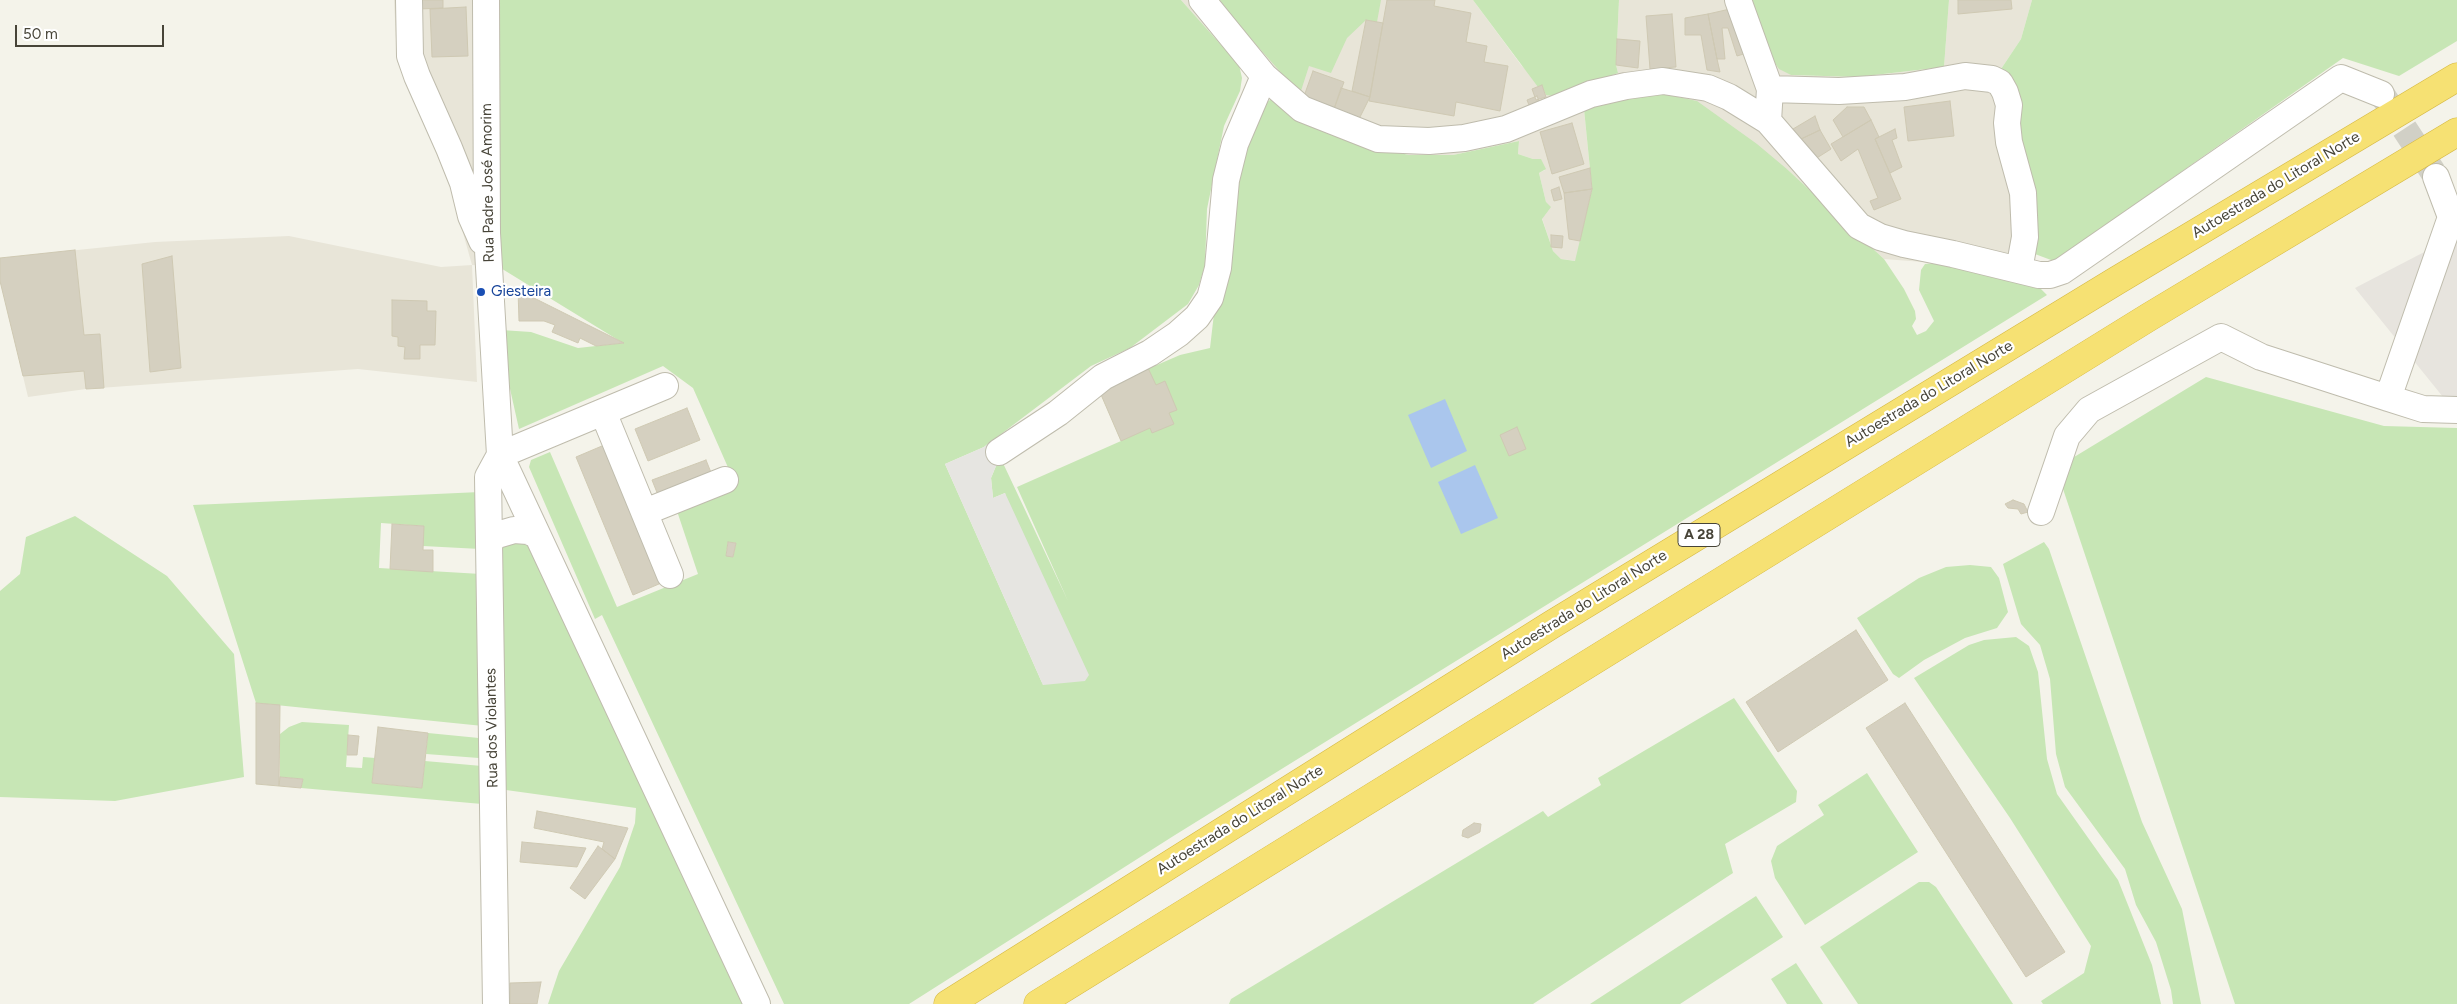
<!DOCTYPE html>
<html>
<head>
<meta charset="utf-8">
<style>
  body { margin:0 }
  #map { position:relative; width:2457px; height:1004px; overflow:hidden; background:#f4f3ea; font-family:Figtree,sans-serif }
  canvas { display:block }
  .scale { position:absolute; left:15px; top:25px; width:149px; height:22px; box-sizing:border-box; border:2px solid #474438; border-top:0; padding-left:6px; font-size:15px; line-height:18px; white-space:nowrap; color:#474438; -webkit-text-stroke:4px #fff; paint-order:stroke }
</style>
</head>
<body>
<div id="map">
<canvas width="2457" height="1004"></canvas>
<div class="scale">50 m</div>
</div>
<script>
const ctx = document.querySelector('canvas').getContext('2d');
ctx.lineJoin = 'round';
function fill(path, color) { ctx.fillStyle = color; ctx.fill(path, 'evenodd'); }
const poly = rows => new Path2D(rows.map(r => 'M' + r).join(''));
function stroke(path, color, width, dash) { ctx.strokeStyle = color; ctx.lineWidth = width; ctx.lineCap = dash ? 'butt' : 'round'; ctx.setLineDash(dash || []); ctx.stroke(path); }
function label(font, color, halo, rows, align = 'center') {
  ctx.font = font + ' Figtree,sans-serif'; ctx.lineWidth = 4.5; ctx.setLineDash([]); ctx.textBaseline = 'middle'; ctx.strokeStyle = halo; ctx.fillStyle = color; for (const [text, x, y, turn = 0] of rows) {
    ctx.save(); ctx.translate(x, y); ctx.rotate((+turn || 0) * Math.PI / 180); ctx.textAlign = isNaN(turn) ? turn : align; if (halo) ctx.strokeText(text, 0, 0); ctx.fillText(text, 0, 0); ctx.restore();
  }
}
const residential = poly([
  [394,0,494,0,499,267,472,265,477,382,358,369,86,389,28,397,0,281,0,258,155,242,289,236,441,267,472,265,442,158,397,61],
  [1181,0,1473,0,1521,65,1542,85,1598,80,1618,73,1616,65,1619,0,1745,0,1791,75,1857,77,1944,67,1949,0,2032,0,2021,39,1999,72,2023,282,1936,263,1884,259,1788,170,1584,109,1592,189,1576,261,1561,259,1553,251,1542,218,1546,202,1539,173,1545,170,1533,159,1518,154,1519,141,1453,155,1409,155,1387,150,1297,118,1282,109,1239,65]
]);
const industrial = poly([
  [2457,235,2457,397,2443,397,2355,288]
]);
const green = poly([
  [494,0,1181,0,1239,65,1242,78,1240,91,1224,126,1207,209,1205,265,1199,285,1188,304,1130,348,1091,366,984,447,945,464,1043,685,1005,493,993,498,991,478,996,466,1002,461,1068,601,1017,487,1121,441,1099,390,1180,355,1210,348,1215,305,1237,189,1249,140,1264,104,1273,98,1282,109,1297,118,1387,150,1409,155,1453,155,1519,141,1518,154,1533,159,1541,159,1546,169,1539,173,1546,202,1551,207,1542,219,1553,251,1561,259,1575,261,1592,189,1584,109,1654,92,1697,101,1757,144,1788,170,1884,259,1904,289,1915,311,1916,319,1912,326,1917,335,1926,331,1934,321,1919,290,1921,270,1925,264,1936,263,2037,285,2047,295,1175,835,909,1004,784,1004,602,615,595,619,529,467,531,460,550,452,617,607,698,574,675,505,734,481,693,388,663,366,519,429,504,362,501,330,531,332,578,348,623,343,499,267],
  [728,542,736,543,733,557,726,555],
  [1220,0,1381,0,1377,22,1366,20,1347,38,1331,73,1309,66,1300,94,1228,13],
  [1473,0,1619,0,1616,65,1618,73,1554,96,1546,95,1542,86,1538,87],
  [1745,0,1949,0,1944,67,1857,77,1791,75,1779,69,1770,56],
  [2032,0,2457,0,2457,41,2399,76,2343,58,2056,260,2051,260,2035,254,1999,72,2021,39],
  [2206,377,2384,426,2457,428,2457,1004,2235,1004,2056,468],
  [480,492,480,549,423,546,423,526,381,523,379,568,481,574,483,726,256,703,193,505],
  [75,516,167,576,234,654,244,777,115,801,0,797,0,591,20,574,26,537],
  [509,541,530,543,745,1004,548,1004,559,971,620,867,635,823,636,808,506,790,502,545],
  [2044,542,2049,549,2142,822,2182,909,2201,1004,2173,1004,2171,990,2156,942,2136,905,2125,869,2065,787,2056,754,2050,679,2040,645,2021,624,2003,564],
  [1970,565,1991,567,1999,578,2008,612,1997,628,1965,638,1924,660,1899,678,1893,674,1857,618,1919,578,1946,567],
  [2016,637,2029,646,2038,672,2047,759,2057,794,2118,880,2152,965,2161,1004,2043,1004,2041,1001,2084,973,2091,946,2010,818,1914,678,1969,645,1984,640],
  [1734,698,1797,791,1796,802,1725,844,1733,873,1533,1004,1229,1004,1231,999,1543,811,1548,817,1601,785,1598,778],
  [302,722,349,725,346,767,362,768,363,757,375,758,372,783,422,788,425,761,482,766,482,804,301,788,303,779,280,777,280,734,289,727],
  [428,733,479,738,479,758,426,754],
  [1867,773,1918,852,1805,925,1775,878,1771,861,1777,846,1824,815,1818,805],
  [1919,882,1929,882,1936,887,2013,1004,1858,1004,1820,947],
  [1756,896,1783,937,1680,1004,1590,1004],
  [1796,963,1823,1004,1787,1004,1771,979]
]);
const parking = poly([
  [992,440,1002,461,996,466,991,478,993,498,1005,493,1089,675,1085,681,1043,685,945,464,984,447]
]);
const water = poly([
  [1445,399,1467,451,1431,468,1408,415],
  [1475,465,1498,518,1461,534,1438,482]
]);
const building = poly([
  [419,0,443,0,443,8,419,9,419,0],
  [1387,0,1435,0,1434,6,1471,13,1466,42,1487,46,1484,62,1508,66,1500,111,1456,102,1454,116,1369,101,1387,0],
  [1958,0,2011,0,2012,9,1958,14,1958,0],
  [466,7,468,56,432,57,430,9,466,7],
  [1730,9,1747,53,1737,56,1728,28,1722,28,1725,59,1717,59,1708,14,1730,9],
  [1672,14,1676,67,1650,69,1646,16,1672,14],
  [1708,14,1717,59,1720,72,1707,70,1701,35,1685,35,1685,18,1708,14],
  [1366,20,1383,23,1370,97,1352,91,1366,20],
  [1617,39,1640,41,1638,68,1616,65,1617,39],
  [1313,71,1344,82,1334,109,1303,99,1313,71],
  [1542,85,1546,97,1536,100,1532,89,1542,85],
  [1341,88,1370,97,1358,121,1334,109,1341,88],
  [1537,96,1541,106,1531,110,1527,100,1537,96],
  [1950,101,1954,136,1908,141,1904,107,1950,101],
  [1847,107,1864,107,1871,120,1843,137,1833,120,1847,107],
  [1815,116,1820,130,1799,140,1793,129,1815,116],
  [1871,120,1879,137,1875,139,1901,199,1874,210,1870,201,1878,198,1858,149,1841,161,1831,144,1871,120],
  [1572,123,1584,164,1552,174,1540,132,1572,123],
  [1895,129,1897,138,1892,140,1902,167,1890,173,1875,139,1895,129],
  [1820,130,1831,149,1812,161,1799,140,1820,130],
  [1590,168,1592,189,1564,193,1559,177,1590,168],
  [1559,187,1562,199,1554,201,1551,190,1559,187],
  [1592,189,1580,241,1569,239,1564,193,1592,189],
  [1551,235,1563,236,1562,248,1551,247,1551,235],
  [75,250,84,335,100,334,104,388,86,389,84,371,23,376,0,281,0,258,75,250],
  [172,256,181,368,150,372,142,264,172,256],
  [518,290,624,343,596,346,580,338,578,343,552,332,555,325,544,321,519,321,518,290],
  [392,300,427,301,427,311,436,311,435,345,420,345,420,359,404,359,405,347,398,346,398,337,392,336,392,300],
  [1148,368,1156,385,1165,381,1177,410,1169,413,1174,424,1152,433,1150,428,1121,441,1099,390,1148,368],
  [687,408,700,440,648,461,635,429,687,408],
  [1517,427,1526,449,1509,456,1500,435,1517,427],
  [609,443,666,581,633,595,576,457,609,443],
  [706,460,712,475,658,495,652,480,706,460],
  [2013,500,2024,504,2028,512,2021,514,2018,509,2008,508,2005,504,2013,500],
  [392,524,424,526,423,550,433,550,433,572,390,569,392,524],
  [728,542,736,543,733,557,726,556,728,542],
  [1856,630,1888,680,1778,752,1746,702,1856,630],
  [256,703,280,705,279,786,256,784,256,703],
  [1905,703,2065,952,2026,977,1866,728,1905,703],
  [378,727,428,733,422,788,372,783,378,727],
  [348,735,359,736,357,755,347,755,348,735],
  [280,777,303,779,301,788,279,786,280,777],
  [537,811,628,828,615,859,602,849,604,842,534,828,537,811],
  [1474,823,1481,824,1480,832,1468,838,1462,836,1463,830,1474,823],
  [522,842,586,848,577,867,520,862,522,842],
  [598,846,615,859,585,899,570,888,598,846],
  [541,982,537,1004,510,1004,510,983,541,982]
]);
const minorTunnel = poly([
  [2383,96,2433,172]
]);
const minor = poly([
  [409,0,410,56,417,76,449,148,463,183,471,216,482,241],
  [486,0,487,233,500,455,757,1004],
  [1202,0,1264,76,1302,109,1378,139,1429,141,1464,138,1506,129,1591,94,1626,86,1663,81,1708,88,1729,97,1768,121,1770,89,1738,0],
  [1770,89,1839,91,1905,87,1965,76,1992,79,2000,83,2005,92,2009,105,2007,123,2009,142,2023,193,2025,237,2019,270],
  [1768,121,1859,226,1880,237,1904,244,1953,254,2039,275,2050,275,2062,271,2341,78,2381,94],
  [2388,398,2451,217,2436,177],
  [603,412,670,575],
  [999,452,1058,413,1103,377,1150,353,1178,334,1197,317,1210,298,1218,268,1226,180,1235,144,1264,76],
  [500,455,665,386],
  [645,512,725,480],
  [2041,512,2067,436,2089,410,2221,337,2261,357,2388,398,2423,409,2457,410],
  [489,541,497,535,514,530,528,531,537,535],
  [496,1004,488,477,500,455]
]);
const highway = poly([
  [948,1004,1551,625,2116,281,2457,77],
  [1038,1004,2149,317,2457,132]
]);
const markers = [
  [481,292,5,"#1a4fb4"]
];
const shields = [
  [1699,535,42]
];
const shieldNames = [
  ["A 28",1699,535]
];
const streetNames = [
  ["Rua Padre José Amorim",488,183,-91],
  ["Autoestrada do Litoral Norte",2276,185,-31],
  ["Autoestrada do Litoral Norte",1929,394,-31],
  ["Autoestrada do Litoral Norte",1584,605,-32],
  ["Rua dos Violantes",492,728,-91],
  ["Autoestrada do Litoral Norte",1240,820,-32]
];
const transitNames = [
  ["Giesteira",491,292]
];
fill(residential, '#e8e5d8');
fill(industrial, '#e7e4de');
fill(green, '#c7e6b5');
fill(parking, '#e6e5e1');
fill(water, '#aac6ed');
fill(building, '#d5d0c0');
stroke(building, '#cfc9b3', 1);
stroke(minorTunnel, '#d1d0c6', 26, [26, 13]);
stroke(minor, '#bfbcad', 28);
stroke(highway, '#d5b843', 29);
stroke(minor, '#fff', 26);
stroke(highway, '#f6e173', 28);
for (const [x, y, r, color] of markers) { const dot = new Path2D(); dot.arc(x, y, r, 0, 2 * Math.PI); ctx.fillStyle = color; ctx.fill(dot); stroke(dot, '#fff', 2); }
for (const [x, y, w] of shields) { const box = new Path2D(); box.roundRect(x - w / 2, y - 11.5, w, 23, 4); ctx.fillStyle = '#fff'; ctx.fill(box); stroke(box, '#474438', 1); }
label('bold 14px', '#474438', null, shieldNames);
label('15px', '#474438', '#fff', streetNames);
label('15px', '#164399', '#fff', transitNames, 'left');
</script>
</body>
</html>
